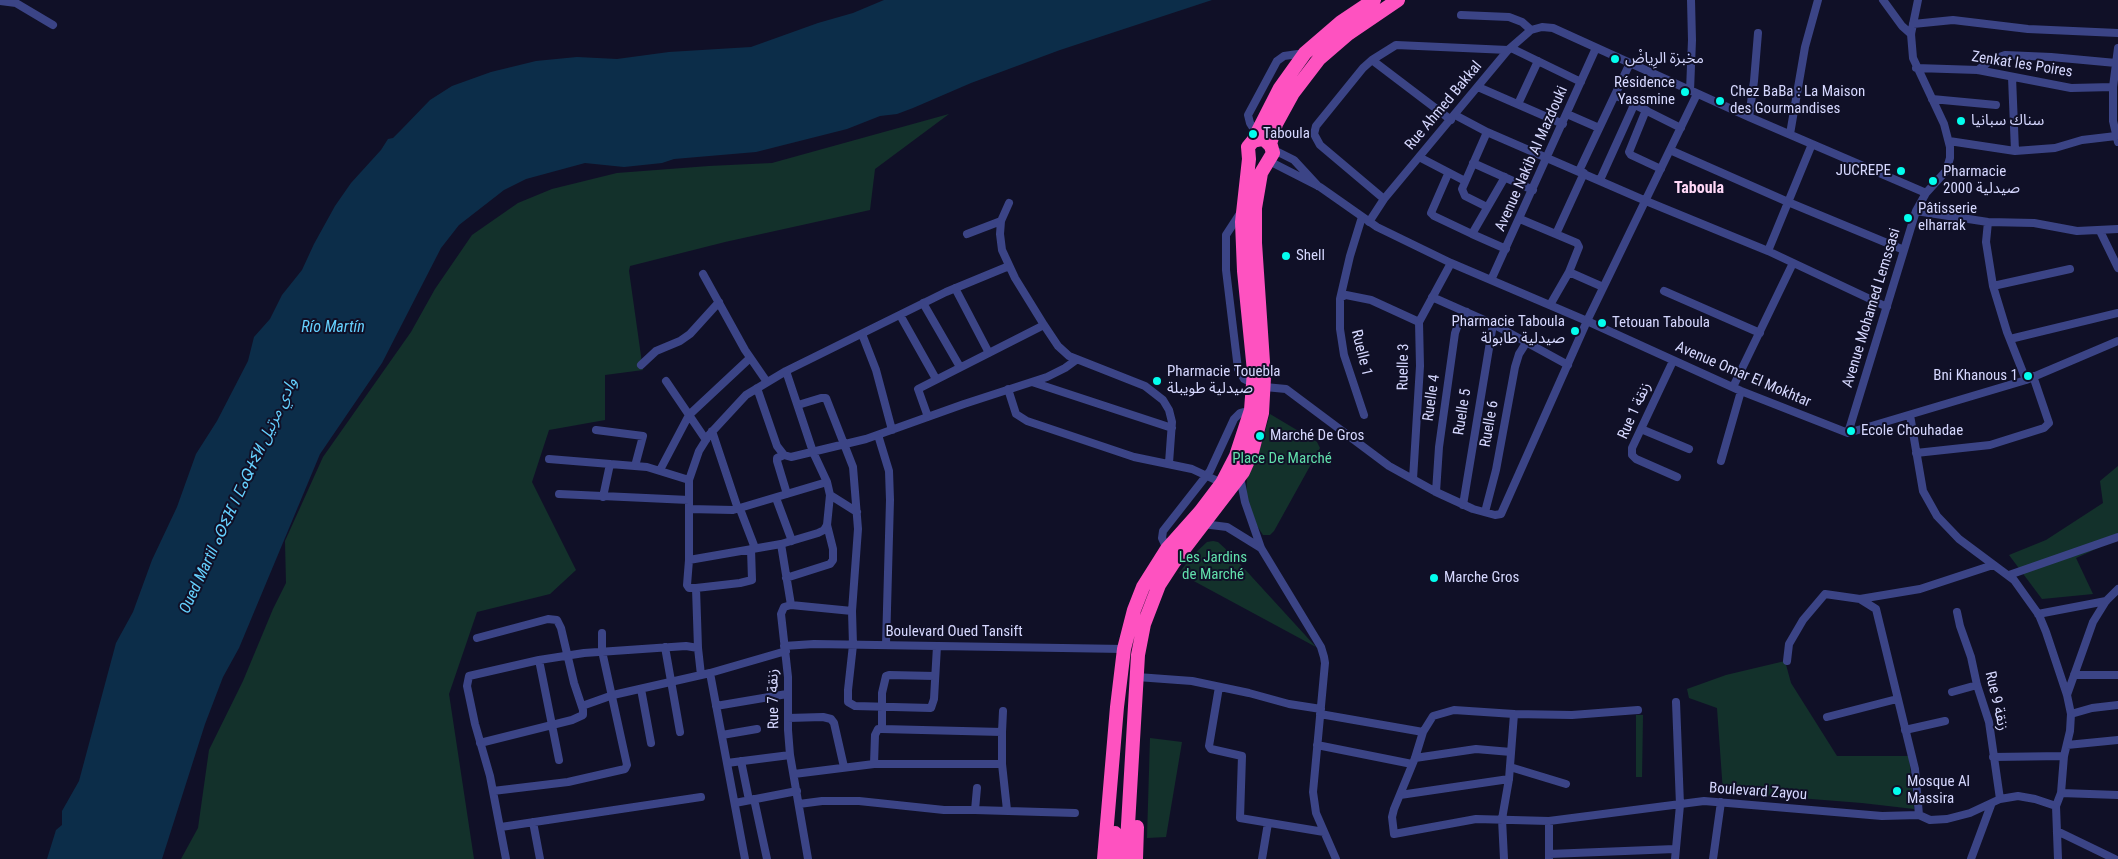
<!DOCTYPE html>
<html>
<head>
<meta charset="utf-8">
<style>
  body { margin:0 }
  canvas { display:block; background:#101027 }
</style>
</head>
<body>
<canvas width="2118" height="859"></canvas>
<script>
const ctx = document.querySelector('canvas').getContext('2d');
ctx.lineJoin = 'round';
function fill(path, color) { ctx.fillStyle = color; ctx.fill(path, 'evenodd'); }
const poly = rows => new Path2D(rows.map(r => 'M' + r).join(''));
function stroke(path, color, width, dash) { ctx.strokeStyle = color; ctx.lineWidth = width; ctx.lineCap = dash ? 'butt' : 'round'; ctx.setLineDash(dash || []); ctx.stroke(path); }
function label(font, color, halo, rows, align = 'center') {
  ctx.font = font + ' "Roboto Condensed","Noto Sans Arabic","Noto Sans Tifinagh",sans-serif'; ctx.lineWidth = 4; ctx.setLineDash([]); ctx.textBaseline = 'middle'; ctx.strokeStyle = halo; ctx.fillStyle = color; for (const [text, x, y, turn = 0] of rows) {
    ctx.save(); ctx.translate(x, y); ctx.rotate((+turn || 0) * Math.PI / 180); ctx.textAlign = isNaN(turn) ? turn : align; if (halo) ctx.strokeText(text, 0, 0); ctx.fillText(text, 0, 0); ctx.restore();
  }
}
const green = poly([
  [949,114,875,169,870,210,725,242,630,266,629,271,643,370,605,375,605,420,549,430,532,482,576,570,550,594,477,612,449,694,474,859,181,859,198,828,209,750,243,681,273,609,286,583,285,541,323,457,411,332,435,289,472,235,518,203,552,189,617,173,709,166,772,163],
  [1270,414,1317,442,1320,448,1274,531,1270,535,1263,535,1250,515,1246,504,1247,478,1256,449,1264,435],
  [2118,466,2118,539,2076,558,2093,594,2042,599,2009,555,2046,540,2103,503,2100,481],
  [1213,541,1218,542,1230,553,1316,647,1179,573,1192,556,1207,542],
  [1785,661,1791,683,1837,756,1909,756,1914,809,1862,803,1723,792,1717,708,1689,698,1687,689,1726,675],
  [1636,715,1643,715,1642,777,1636,777],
  [1150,738,1182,742,1166,837,1147,838]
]);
const water = poly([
  [884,0,1212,0,1060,50,971,83,913,108,897,114,880,116,847,129,756,152,674,159,662,163,624,167,585,163,526,179,504,190,459,225,441,248,382,363,320,454,239,648,223,677,205,724,162,859,47,859,56,830,62,825,62,811,79,781,116,643,133,612,152,560,177,507,196,454,217,421,248,361,254,337,270,319,282,295,302,270,314,244,335,206,351,183,381,150,388,139,393,138,402,129,430,100,452,86,491,72,536,61,577,57,617,59,669,52,751,47,818,23,853,13]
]);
const street = poly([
  [1883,0,1902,26,1911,34],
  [0,1,16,3,53,25],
  [1461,15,1509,17,1522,22,1531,30],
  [1913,24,1953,20,2028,29,2118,33],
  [1511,48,1581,82],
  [1372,60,1451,120],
  [1916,68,1978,70,2071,88,2113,87,2118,48],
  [1978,70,1991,60,2005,55,2051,57,2116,63],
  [2012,77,2015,151],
  [1478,87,1563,124],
  [2113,87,2113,121,2118,142],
  [1690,91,1692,40,1691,0],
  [1615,95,1681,128],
  [1932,99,1996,105],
  [1518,104,1538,61],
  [1646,110,1629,152,1631,155,1661,169],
  [1567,114,1599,128],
  [1455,115,1487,132,1646,201,1768,251,1887,307],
  [1749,117,1754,81,1758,33],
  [1487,132,1462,189,1465,196,1487,207],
  [1257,134,1250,123,1248,115,1277,61,1284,56,1305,53],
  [1790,134,1805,47,1818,0],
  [1949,141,2015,151,2055,148,2082,140,2116,136],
  [1272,149,1294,160,1318,186],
  [1670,150,1788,202,1904,250],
  [1419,157,1465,181],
  [1269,161,1320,187,1377,227,1451,263,1587,321,1741,391,1848,433,2026,380,2118,341],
  [1473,163,1533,190],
  [1579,171,1630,63],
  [1448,174,1431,213,1434,216,1472,234],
  [1505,177,1472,234,1506,249],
  [1600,180,1634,105],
  [1384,199,1320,145,1314,134,1316,126,1363,68,1372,60,1396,45,1508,50],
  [1009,203,1001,221,1000,234,1002,250,1015,278,1044,325,1058,346,1069,356,1145,386,1163,400,1169,410,1172,422,1169,463],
  [1916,211,1988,222,2034,223,2077,231,2118,229],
  [1241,212,1226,235,1226,270,1238,369,1244,379,1254,384],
  [1362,217,1350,256,1340,299,1340,329,1344,355,1364,415],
  [1520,219,1577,243,1579,247,1569,272,1550,305],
  [1369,222,1384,199,1508,50,1531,30,1542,27,1553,28,1749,117,1926,193],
  [1988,222,1986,242,1993,286,2007,332,2026,380],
  [2100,231,2118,268],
  [967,234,1001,221],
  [1556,234,1584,173],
  [1768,251,1812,144],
  [1569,272,1603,287],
  [703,274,745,350,767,382],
  [1491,280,1596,48],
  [1993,286,2070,269],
  [955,288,989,353],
  [1664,291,1760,333],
  [1341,297,1346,295,1371,300,1419,322],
  [1432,297,1493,324,1568,365],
  [923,303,960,367],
  [900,315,936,379],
  [862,334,876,370,892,430],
  [2010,339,2118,313],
  [1673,361,1632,448,1632,455,1636,459,1677,477],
  [641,365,656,351,680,341,690,334,719,302],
  [786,371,813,452,827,482,830,495,857,512],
  [666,381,706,440],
  [1032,382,1172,428],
  [1265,387,1286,389,1389,466,1436,492,1473,509,1495,515,1501,514,1587,321,1697,94],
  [1733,387,1793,263],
  [757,388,777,446,784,455,791,457,866,439,964,404,1047,377,1065,368,1076,360],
  [1008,389,1016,414,1027,421,1134,457,1192,469,1222,483],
  [798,405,821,398,826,398,853,467,858,529,852,611,853,645,848,690,848,702,855,706,931,708,934,699,937,646],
  [1910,415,1923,491,1937,516,1959,539,2014,580,2039,615,2046,632,2067,695,2071,714,2070,731,2064,756,2061,793,2056,806,2058,859],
  [928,417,918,389,1044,325],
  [1641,429,1689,449],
  [596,430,643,436,635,466],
  [712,431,738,509],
  [1848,433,1916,211,1926,193,1946,171,1950,158,1950,147,1944,124,1913,58,1911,34,1918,0],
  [878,435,889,471,890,500,886,645],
  [1916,453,1990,445,2044,428,2049,423,2033,376],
  [784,455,777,458,777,461,787,494],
  [549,459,647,467,689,480,689,560,781,544,818,533,824,530,827,525,830,495],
  [1721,461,1741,391],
  [660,470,689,415,750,358],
  [1240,477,1245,502,1261,548,1321,647,1324,657,1325,663,1313,792,1316,813,1336,859],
  [1413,479,1420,366,1419,322,1451,263],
  [689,480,699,451,709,435,746,395,786,371,946,292,1009,266],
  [1436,492,1439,447,1455,333,1459,322,1467,312],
  [559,494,689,500],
  [603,497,610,464],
  [776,498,792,541],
  [1463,505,1493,324],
  [689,509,733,510,827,482],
  [740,509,755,548],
  [1485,512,1496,470,1515,367,1519,354,1526,343],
  [1203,524,1227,527,1261,548],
  [781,544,791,605,784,607,781,614,788,677,788,730,790,755,808,859],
  [1167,549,1162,538,1163,531,1210,471,1234,419,1240,413,1251,410],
  [689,560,687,585,689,588,696,588],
  [2009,575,2118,537],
  [786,578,830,564,833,560,833,549,827,525],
  [1860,599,1920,589,1993,565],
  [791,605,852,611],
  [1957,612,1960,626,1971,657,1977,685,1989,722,2000,799],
  [2038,614,2106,601],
  [477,638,548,619,557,620,561,628,574,683,583,710,583,715,572,720,480,743],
  [784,646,814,644,1124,649],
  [665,647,680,732],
  [698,648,696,588,740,583,752,580,751,549],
  [539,660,559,760],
  [1787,661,1789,644,1803,620,1825,594,1860,599,1876,609,1915,769,1919,815],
  [710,673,745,859],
  [2074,675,2118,675],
  [1137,677,1192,681,1249,693,1289,704,1321,709],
  [1219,687,1209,746,1211,749,1242,756,1240,818,1324,832],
  [641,689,651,743],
  [1952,692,1977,685],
  [2067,695,2093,622,2106,601,2118,589],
  [582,706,613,695,710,673,786,651],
  [716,706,787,694],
  [1638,710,1572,715,1514,714,1454,710,1433,716,1423,732,1415,758,1394,809,1392,817,1394,834,1476,819,1549,821,1704,801,1882,816,1919,815,1930,820,1947,819,1970,813,2000,799,2018,796,2035,799,2056,806],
  [1320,714,1423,732],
  [2071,714,2092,708,2118,705],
  [1827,717,1897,699],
  [788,718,823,717,831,719,834,723,844,767],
  [882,729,882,693,886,676,889,675,935,676],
  [1905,730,1945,721],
  [1002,732,1003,711],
  [722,735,757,729],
  [1317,745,1412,764],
  [2067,745,2118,740],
  [1993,757,2064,756],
  [1415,758,1476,749,1511,752],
  [741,761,749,800],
  [727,763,790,755],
  [874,764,875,735,878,729,882,729,1002,732,1002,764],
  [1510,767,1566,784],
  [794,774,874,764,1002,764,1007,810],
  [493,791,568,782,625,769,627,765,602,651,602,633],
  [2061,793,2118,795],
  [1400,795,1509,779],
  [754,799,767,859],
  [735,803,797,791],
  [799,804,822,801,859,801,944,810,975,810,977,788],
  [975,810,1075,813],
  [1549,821,1549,859],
  [533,822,540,859],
  [501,827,701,797],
  [2057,831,2115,859],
  [1549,854,1675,849],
  [506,859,490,776,475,724,467,686,469,676,539,660,584,653,686,646,698,648,701,675],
  [1262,859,1268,823],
  [1504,859,1502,819,1509,779,1514,714],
  [1675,859,1680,805,1676,702],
  [1713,859,1721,802],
  [1971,859,1991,805]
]);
const highway = poly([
  [1270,144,1276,124,1293,93,1319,59,1348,34,1398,0],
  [1104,859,1117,707,1124,649,1134,610,1143,587,1167,549,1200,512,1222,483,1236,456,1251,410,1254,371,1244,271,1242,222,1249,159,1248,147,1253,141,1280,88,1305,53,1341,22,1374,0],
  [1114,859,1115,833],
  [1126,859,1138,655,1144,624,1159,585,1174,562,1243,472,1252,452,1262,413,1264,377,1255,243,1255,208,1261,173,1273,153,1271,146,1266,141,1262,139,1253,141],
  [1136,859,1137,827]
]);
const markers = [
  [1615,59,5,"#03feee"],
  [1685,92,5,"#03feee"],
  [1720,101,5,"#03feee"],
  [1961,121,5,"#03feee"],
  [1253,134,5,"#03feee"],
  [1901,171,5,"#03feee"],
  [1933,181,5,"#03feee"],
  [1908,218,5,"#03feee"],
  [1286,256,5,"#03feee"],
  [1602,323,5,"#03feee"],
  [1575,331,5,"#03feee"],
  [2028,376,5,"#03feee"],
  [1157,381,5,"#03feee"],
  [1851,431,5,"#03feee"],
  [1260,436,5,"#03feee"],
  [1434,578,5,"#03feee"],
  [1897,791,5,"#03feee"]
];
const poiNames = [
  ["مخبزة الرِياضْ",1625,59],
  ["Résidence",1675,83,"right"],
  ["Yassmine",1675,100,"right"],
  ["Chez BaBa : La Maison",1730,92],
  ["des Gourmandises",1730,109],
  ["سناك سبانيا",1971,121],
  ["Taboula",1263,134],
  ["JUCREPE",1891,171,"right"],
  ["Pharmacie",1943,172],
  ["2000 صيدلية",1943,189],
  ["Pâtisserie",1918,209],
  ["elharrak",1918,226],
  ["Shell",1296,256],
  ["Pharmacie Taboula",1565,322,"right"],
  ["صيدلية طابولة",1565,339,"right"],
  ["Tetouan Taboula",1612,323],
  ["Pharmacie Touebla",1167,372],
  ["صيدلية طويبلة",1167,389],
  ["Bni Khanous 1",2018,376,"right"],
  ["Ecole Chouhadae",1861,431],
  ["Marché De Gros",1270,436],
  ["Marche Gros",1444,578],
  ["Mosque Al",1907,782],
  ["Massira",1907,799]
];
const streetNames = [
  ["Zenkat les Poires",2022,65,9],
  ["Rue Ahmed Bakkal",1444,106,-50],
  ["Avenue Nakib Al Mazdouki",1532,159,-66],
  ["Avenue Mohamed Lemssasi",1872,308,-73],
  ["Ruelle 1",1361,353,76],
  ["Ruelle 3",1404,367,-89],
  ["Avenue Omar El Mokhtar",1743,375,23],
  ["Ruelle 4",1432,398,-82],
  ["Rue 1 زنقة",1635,411,-66],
  ["Ruelle 5",1463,412,-81],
  ["Ruelle 6",1490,424,-80],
  ["Boulevard Oued Tansift",954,632],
  ["Rue 7 زنقة",774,699,-91],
  ["Rue 9 زنقة",1996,701,77],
  ["Boulevard Zayou",1758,792,4]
];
const parkNames = [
  ["Place De Marché",1282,459],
  ["Les Jardins",1213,558],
  ["de Marché",1213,575]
];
const neighbourhoodNames = [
  ["Taboula",1699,189]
];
const waterNames = [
  ["Río Martín",333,328],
  ["Oued Martil ⴰⵙⵉⴼ ⵏ ⵎⴰⵕⵜⵉⵍ وادي مرتيل",239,496,-65]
];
fill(green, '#13312b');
fill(water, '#0c2d49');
stroke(street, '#3b4486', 8);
stroke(highway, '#fe52c0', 14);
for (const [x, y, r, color] of markers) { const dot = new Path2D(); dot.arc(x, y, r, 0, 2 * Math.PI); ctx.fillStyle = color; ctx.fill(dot); stroke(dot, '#101027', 2); }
label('15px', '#d6d8ff', '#101027', poiNames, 'left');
label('15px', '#d6d8ff', '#101027', streetNames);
label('15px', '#61e0ac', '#101027', parkNames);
label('bold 16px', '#ffd8f7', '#101027', neighbourhoodNames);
label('italic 16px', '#65d0fe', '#101027', waterNames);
</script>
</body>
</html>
